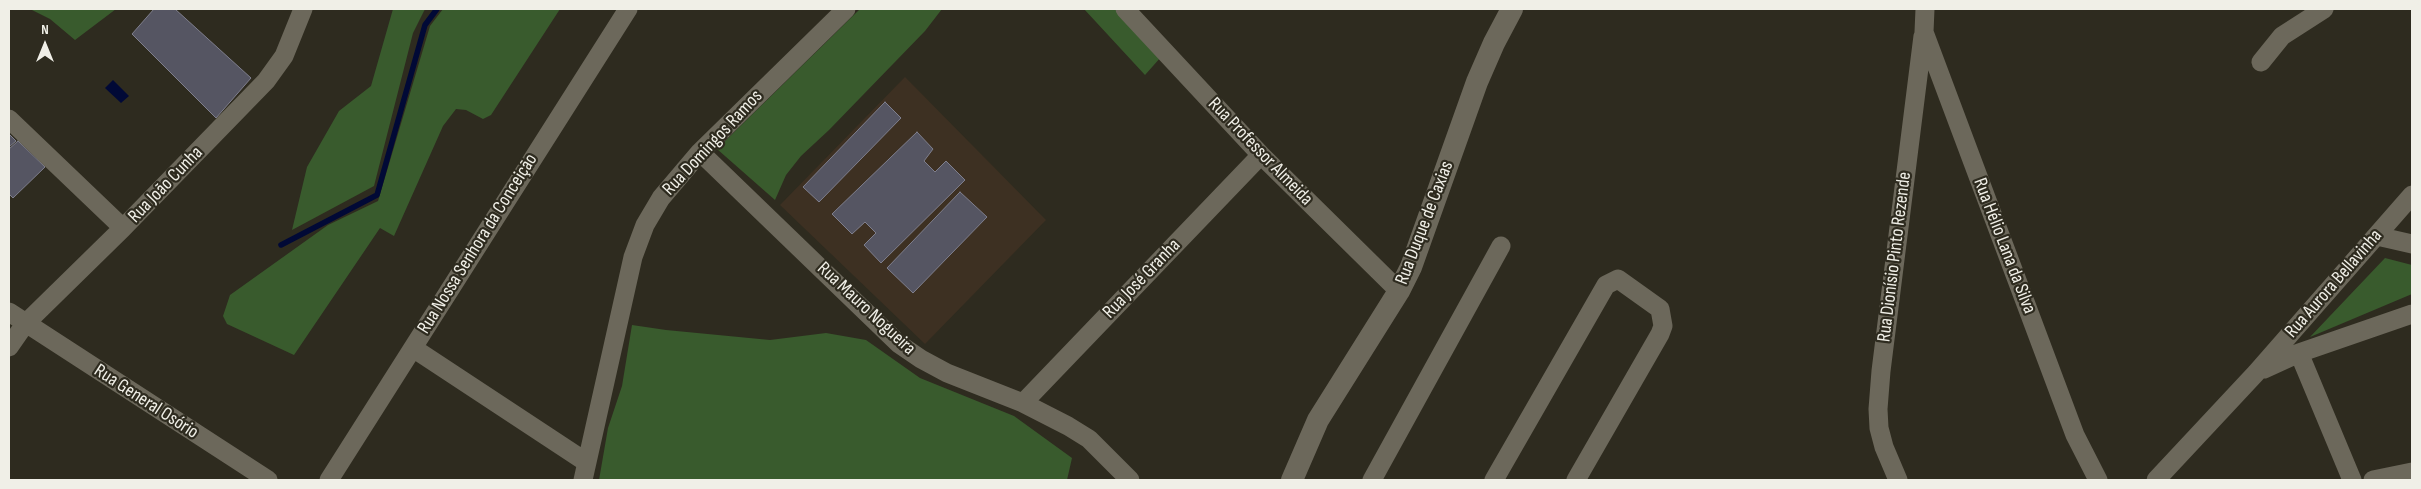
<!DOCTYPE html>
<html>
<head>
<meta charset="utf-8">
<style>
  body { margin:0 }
  #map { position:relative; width:2421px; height:489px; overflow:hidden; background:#2e2b1f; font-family:"Sofia Sans Condensed",sans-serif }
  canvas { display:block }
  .frame { position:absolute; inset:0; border:10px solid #f0efe7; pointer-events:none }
  .north { position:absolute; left:20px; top:20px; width:50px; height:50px; -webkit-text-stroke:4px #2e2b1f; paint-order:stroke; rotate:0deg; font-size:14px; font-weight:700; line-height:20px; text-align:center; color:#f0efe7 }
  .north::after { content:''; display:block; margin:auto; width:18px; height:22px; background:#f0efe7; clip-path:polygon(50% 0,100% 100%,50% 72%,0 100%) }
</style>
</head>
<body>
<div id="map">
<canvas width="2421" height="489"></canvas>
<div class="frame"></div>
<div class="north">N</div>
</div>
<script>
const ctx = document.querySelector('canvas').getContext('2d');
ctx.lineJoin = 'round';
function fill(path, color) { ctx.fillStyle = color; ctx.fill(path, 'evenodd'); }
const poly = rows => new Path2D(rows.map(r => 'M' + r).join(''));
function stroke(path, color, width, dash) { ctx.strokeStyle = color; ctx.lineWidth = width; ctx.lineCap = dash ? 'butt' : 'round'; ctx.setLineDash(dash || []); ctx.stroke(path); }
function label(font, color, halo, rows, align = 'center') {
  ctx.font = font + ' "Sofia Sans Condensed",sans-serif'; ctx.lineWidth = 4.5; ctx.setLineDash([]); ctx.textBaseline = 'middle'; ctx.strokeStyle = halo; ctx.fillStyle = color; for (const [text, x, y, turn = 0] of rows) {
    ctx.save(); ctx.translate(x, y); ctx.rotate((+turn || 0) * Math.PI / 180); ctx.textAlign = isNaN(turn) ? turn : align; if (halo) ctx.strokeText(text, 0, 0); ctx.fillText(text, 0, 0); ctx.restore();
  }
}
const education = poly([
  [905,77,1046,220,925,344,780,205]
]);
const green = poly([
  [30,9,116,9,75,40,50,19],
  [393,9,425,9,413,33,374,186,292,230,307,167,339,111,371,86],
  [443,9,560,9,491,115,483,119,466,110,456,109,443,126,394,236,380,228,294,355,227,324,223,316,230,295,328,225,378,201,430,26],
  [860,9,942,9,925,31,829,130,801,156,786,175,775,200,717,149],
  [1084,9,1116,9,1161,57,1145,75],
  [2385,258,2412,265,2412,294,2310,337],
  [632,325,666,330,770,340,826,333,866,340,920,378,1014,416,1072,458,1067,480,599,480,608,428,622,386]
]);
const water = poly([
  [113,80,129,96,121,103,105,88]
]);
const stream = poly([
  [281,245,377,195,425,25,437,9]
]);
const building = poly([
  [154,9,175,9,251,78,216,118,132,34,154,9],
  [885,102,901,118,819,202,803,187,885,102],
  [917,132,933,149,924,161,935,172,946,161,965,180,881,263,864,245,876,233,865,222,852,234,832,214,917,132],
  [9,134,16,141,9,147,9,134],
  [18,141,45,167,13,198,9,194,9,149,18,141],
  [960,192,987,217,913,293,887,268,960,192]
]);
const minor = poly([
  [1125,9,1261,155,1399,291],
  [1925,9,1924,32,2075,435,2098,480],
  [2261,62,2282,36,2324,9],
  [9,119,123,228],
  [700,152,899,344,921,359,947,373,1023,403,1068,426,1089,439,1130,480],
  [2377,236,2412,244],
  [9,312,268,480],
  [9,347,25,324,123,228,266,81,284,56,303,9],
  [413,348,586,462],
  [2299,353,2352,480],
  [2264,369,2299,353,2412,314],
  [1023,403,1261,155],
  [329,480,628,9],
  [583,480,633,257,645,225,661,198,700,152,846,9],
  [1372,480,1501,246],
  [1494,480,1606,285,1618,279,1660,309,1663,326,1660,334,1576,480],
  [1898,480,1884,447,1879,428,1878,409,1881,371,1923,36],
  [2156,480,2256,373,2412,195],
  [2373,480,2412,472]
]);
const tertiary = poly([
  [1292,480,1318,420,1399,291,1411,267,1477,82,1494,43,1512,9]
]);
const streetNames = [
  ["Rua Domingos Ramos",713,143,-47],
  ["Rua Professor Almeida",1260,152,46],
  ["Rua João Cunha",166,185,-46],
  ["Rua Duque de Caxias",1425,223,-69],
  ["Rua Nossa Senhora da Conceição",478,244,-58],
  ["Rua Hélio Lana da Silva",2004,246,69],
  ["Rua Dionísio Pinto Rezende",1895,257,-83],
  ["Rua José Granha",1142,279,-46],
  ["Rua Aurora Bellavinha",2334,284,-49],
  ["Rua Mauro Nogueira",866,309,43],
  ["Rua General Osório",146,402,33]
];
fill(education, '#3d3022');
fill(green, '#395b2d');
fill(water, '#010936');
stroke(stream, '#010936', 5.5);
fill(building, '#555562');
stroke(building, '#7f7f8d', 1);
stroke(minor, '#6c685b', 19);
stroke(tertiary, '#6c685b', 22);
label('19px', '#f0efe7', '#2e2b1f', streetNames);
</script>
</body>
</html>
